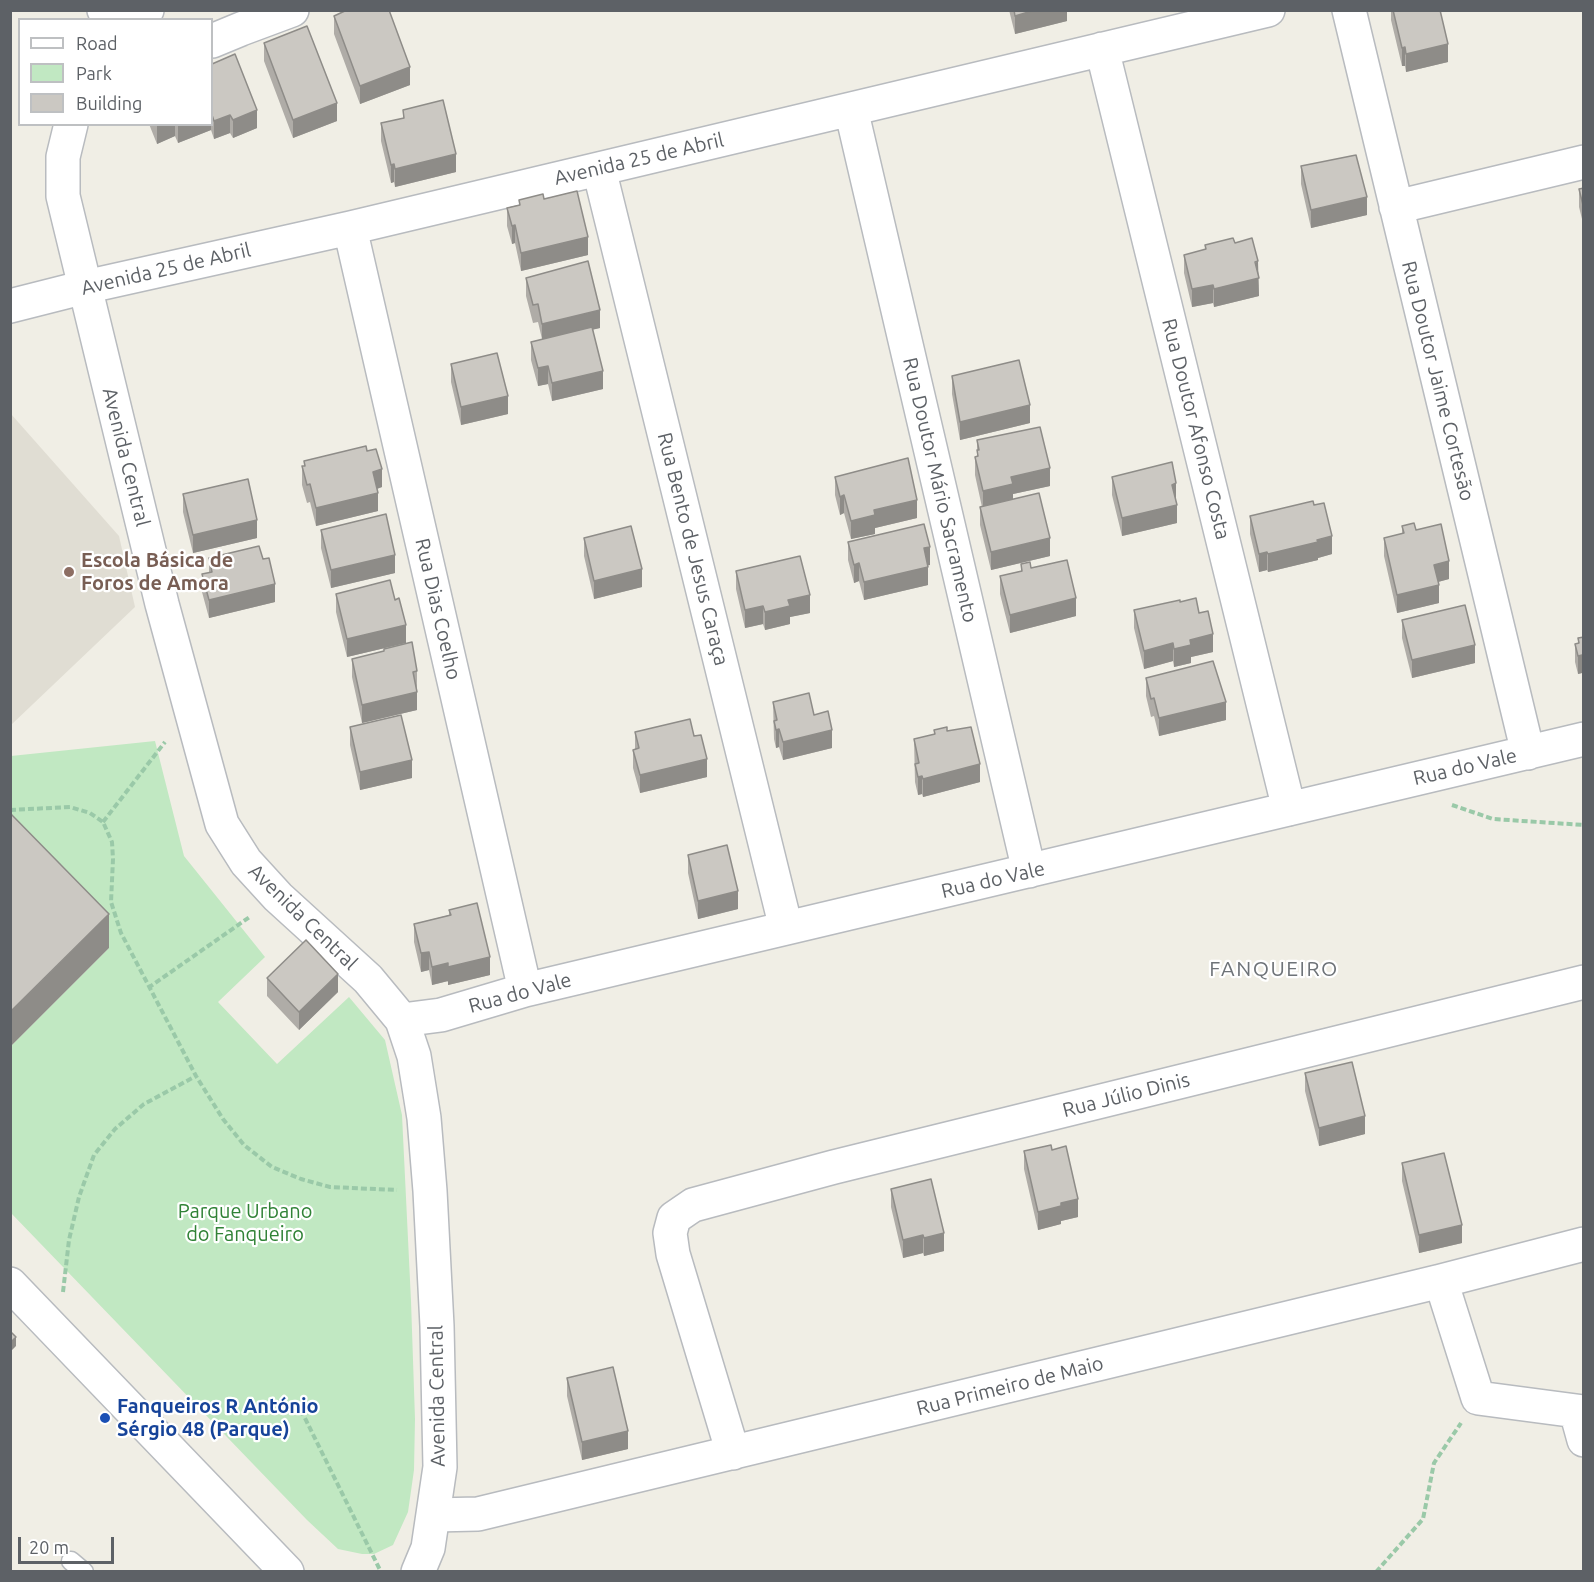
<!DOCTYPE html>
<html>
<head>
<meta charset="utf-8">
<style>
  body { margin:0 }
  #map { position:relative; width:1594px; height:1582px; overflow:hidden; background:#f0eee5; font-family:Ubuntu,sans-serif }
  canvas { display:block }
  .frame { position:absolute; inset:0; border:12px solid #5d6166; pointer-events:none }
  .legend { position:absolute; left:18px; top:18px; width:195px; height:108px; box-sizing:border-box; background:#fff; border:2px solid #bec0c2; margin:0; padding:8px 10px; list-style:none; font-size:18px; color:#5d6166 }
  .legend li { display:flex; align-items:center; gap:12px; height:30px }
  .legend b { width:30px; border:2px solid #bec0c2 }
  .scale { position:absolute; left:18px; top:1537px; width:96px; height:27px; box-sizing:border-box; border:3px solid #5d6166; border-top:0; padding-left:8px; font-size:18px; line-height:21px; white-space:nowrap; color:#5d6166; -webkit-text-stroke:4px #fff; paint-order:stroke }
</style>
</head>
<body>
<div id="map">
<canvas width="1594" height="1582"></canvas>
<div class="frame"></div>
<ul class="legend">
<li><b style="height:8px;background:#fff"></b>Road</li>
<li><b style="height:16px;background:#c1e8c2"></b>Park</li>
<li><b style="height:16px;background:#cbc8c2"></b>Building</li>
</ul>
<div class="scale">20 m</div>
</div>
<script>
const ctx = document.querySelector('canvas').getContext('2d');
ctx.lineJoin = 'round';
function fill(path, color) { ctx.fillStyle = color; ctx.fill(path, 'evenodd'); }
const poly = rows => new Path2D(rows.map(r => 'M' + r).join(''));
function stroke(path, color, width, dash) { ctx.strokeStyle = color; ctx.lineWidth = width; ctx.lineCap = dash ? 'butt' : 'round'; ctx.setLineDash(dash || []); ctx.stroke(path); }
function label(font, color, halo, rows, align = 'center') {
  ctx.font = font + ' Ubuntu,sans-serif'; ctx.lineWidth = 4.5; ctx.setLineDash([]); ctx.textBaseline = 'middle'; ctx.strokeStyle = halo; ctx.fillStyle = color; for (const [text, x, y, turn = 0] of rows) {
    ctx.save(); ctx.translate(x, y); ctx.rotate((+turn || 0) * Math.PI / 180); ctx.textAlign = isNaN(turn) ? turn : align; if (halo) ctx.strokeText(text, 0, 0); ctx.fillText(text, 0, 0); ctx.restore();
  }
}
const education = poly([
  [11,414,119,536,135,607,11,725]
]);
const green = poly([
  [155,741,184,856,265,957,218,1002,277,1064,349,997,385,1040,402,1115,411,1301,415,1419,414,1470,408,1512,393,1545,374,1554,362,1554,338,1549,307,1520,11,1213,11,1046,109,948,11,848,11,756]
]);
const path = poly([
  [1452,805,1493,819,1584,825],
  [10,810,70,807,90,813,103,822,112,842,113,859,111,902,121,933,196,1076,223,1119,244,1145,272,1167,301,1179,330,1187,397,1190],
  [103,822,165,742],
  [148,988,251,916],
  [63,1292,69,1240,79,1197,94,1155,115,1129,144,1104,196,1076],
  [297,1402,381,1572],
  [1376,1572,1423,1519,1434,1463,1461,1423]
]);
const service = poly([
  [71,1561,84,1572]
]);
const minor = poly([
  [104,10,112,20],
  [1349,10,1528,753],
  [138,20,147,10],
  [1102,49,1289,809],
  [851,109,1029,871],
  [599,169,786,928],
  [1396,207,1584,162],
  [350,228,525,990],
  [10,306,85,287,350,228,1268,10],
  [402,1020,441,1015,525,990,1584,739],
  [1441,1281,1478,1398,1584,1412],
  [10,1284,287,1572],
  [1576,1411,1584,1440],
  [733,1453,673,1254,670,1233,674,1218,693,1205,834,1167,1584,982],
  [434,1515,478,1514,1441,1281,1584,1244]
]);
const tertiary = poly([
  [212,41,241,29,292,10],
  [71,124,63,157,63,196,162,604,222,824,246,862,278,897,368,979,402,1020,414,1056,424,1118,430,1191,437,1326,440,1467,428,1548,418,1572]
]);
const wall = poly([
  [1009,10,1067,10,1067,21,1015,34],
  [1391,10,1440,10,1448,62,1406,72,1405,66,1402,66,1391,20],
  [334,16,410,85,360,104,334,34],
  [264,43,337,121,293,138,264,61],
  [212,64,257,128,233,138,230,133,214,139,211,130,178,143,175,136,157,144,149,124,212,124],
  [403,110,456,172,395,187,394,182,391,183,381,141,381,123,403,118],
  [1301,166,1367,215,1311,228,1301,184],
  [1584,188,1584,227,1579,207,1579,189],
  [544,199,588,255,521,271,515,243,512,244,507,226,507,208,519,205,519,200],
  [1235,243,1258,272,1259,296,1214,307,1213,303,1192,307,1184,273,1184,255,1205,250,1205,245],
  [526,278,600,328,593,329,603,389,552,401,548,384,538,386,531,360,531,342,542,339,538,322,533,323,526,296],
  [451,364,508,414,461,425,451,382],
  [952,376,1030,423,960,440,952,394],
  [977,440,1050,486,1013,494,1013,500,1050,556,991,570,980,525,980,507,982,507,975,475,975,457,977,457],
  [367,451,382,487,377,489,378,511,316,526,310,502,307,503,302,485,302,466,304,466,304,461],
  [835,477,917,518,875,528,875,534,851,539,844,513,840,515,835,495],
  [1112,477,1176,501,1177,523,1122,536,1112,495],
  [183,494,257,538,193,553,183,512],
  [1250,516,1332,554,1318,558,1318,560,1268,572,1267,570,1259,572,1250,534],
  [1402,526,1449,579,1438,582,1439,603,1397,613,1384,556,1384,538,1402,534],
  [321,530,395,573,331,588,321,548],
  [584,538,642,587,594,599,584,556],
  [848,542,930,565,927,565,928,585,864,600,859,581,854,583,848,560],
  [209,558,263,559,275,602,209,618,202,592,202,574,209,573],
  [1021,564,1031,568,1076,616,1010,633,1000,594,1000,576,1021,571],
  [736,571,810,613,790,617,790,624,765,630,763,624,745,628,736,589],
  [336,594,406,643,347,657,336,612],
  [1180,602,1199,613,1213,652,1191,657,1191,663,1174,667,1173,661,1144,669,1134,628,1134,610],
  [1402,620,1475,663,1412,678,1402,638],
  [1584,637,1584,695,1583,679,1582,673,1578,674,1575,662,1575,644,1578,643,1578,638],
  [384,649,417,671,417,710,362,723,352,677,352,659,384,651],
  [1146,678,1226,720,1159,736,1154,716,1151,717,1146,696],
  [773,702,814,715,832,748,783,760,779,747,776,748,774,739],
  [350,727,412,778,360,790,350,745],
  [934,730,947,731,980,782,923,797,922,794,918,795,915,782,914,739,934,735],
  [635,732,694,736,707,777,640,793,633,768,633,750,635,749],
  [688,855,738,909,698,919,688,873],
  [449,910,490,975,448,985,448,981,432,985,429,970,421,972,414,942,414,924,449,915],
  [267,978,338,992,299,1030,267,996],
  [1305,1073,1365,1134,1319,1146,1305,1091],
  [1052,1150,1078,1217,1061,1221,1061,1224,1038,1230,1024,1169,1024,1151],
  [1402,1163,1462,1243,1419,1253,1402,1181],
  [891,1189,944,1251,924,1256,923,1253,903,1258,891,1207],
  [567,1378,628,1449,582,1460,567,1396]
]);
const shadedWall = poly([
  [1035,10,1067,10,1067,21,1015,34,1015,16],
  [1448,44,1448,62,1406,72,1406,54],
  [1405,47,1405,66,1402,66,1402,48],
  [410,67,410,85,360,104,360,86],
  [337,103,337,121,293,138,293,120],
  [257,110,257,128,233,138,233,120],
  [230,115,230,133,214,139,214,121],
  [160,124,175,124,175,136,157,144,157,126],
  [179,124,211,124,211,130,178,143,178,125],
  [456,154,456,172,395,187,395,169],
  [394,164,394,182,391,183,391,165],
  [1367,197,1367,215,1311,228,1311,210],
  [515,225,515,243,512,244,512,226],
  [588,237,588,255,521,271,521,253],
  [1258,261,1259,296,1214,307,1214,289],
  [1213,285,1213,303,1192,307,1192,289],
  [600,310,600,328,542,342,542,324],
  [548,366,548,384,538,386,538,368],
  [603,371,603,389,552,401,552,383],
  [508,396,508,414,461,425,461,407],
  [1030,405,1030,423,960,440,960,422],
  [1050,468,1050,486,1013,494,1013,502,983,509,983,491,1011,477],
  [382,469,382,487,373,490,373,472],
  [1176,483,1176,501,1172,503,1172,485],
  [378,493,378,511,316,526,316,508],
  [844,495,844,513,840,515,840,497],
  [917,500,917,518,875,528,875,534,851,539,851,521,874,510],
  [1177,505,1177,523,1122,536,1122,518],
  [257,520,257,538,193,553,193,535],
  [1332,536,1332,554,1318,558,1318,560,1268,572,1268,554],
  [1050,538,1050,556,991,570,991,552],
  [930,547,930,565,924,566,924,548],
  [1267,552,1267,570,1259,572,1259,554],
  [395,555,395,573,331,588,331,570],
  [1449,561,1449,579,1434,583,1434,565],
  [859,563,859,581,854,583,854,565],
  [928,567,928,585,864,600,864,582],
  [642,569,642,587,594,599,594,581],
  [275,584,275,602,209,618,209,600],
  [1439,585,1439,603,1397,613,1397,595],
  [810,595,810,613,790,617,790,624,765,630,765,612,788,600],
  [1076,598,1076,616,1010,633,1010,615],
  [763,606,763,624,745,628,745,610],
  [406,625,406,643,347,657,347,639],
  [1213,634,1213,652,1191,657,1191,663,1174,667,1174,649,1190,640],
  [1173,643,1173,661,1144,669,1144,651],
  [1475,645,1475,663,1412,678,1412,660],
  [1582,655,1582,673,1578,674,1578,656],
  [417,692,417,710,362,723,362,705],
  [1226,702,1226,720,1159,736,1159,718],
  [779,729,779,747,776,748,776,730],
  [832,730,832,748,783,760,783,742],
  [707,759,707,777,640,793,640,775],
  [412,760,412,778,360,790,360,772],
  [980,764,980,782,923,797,923,779],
  [922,776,922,794,918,795,918,777],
  [738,891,738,909,698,919,698,901],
  [109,914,109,948,10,1047,10,1012],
  [429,952,429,970,421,972,421,953],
  [490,957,490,975,448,985,448,967],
  [448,963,448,981,432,985,432,967],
  [338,974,338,992,299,1030,299,1012],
  [1365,1116,1365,1134,1319,1146,1319,1128],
  [1078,1199,1078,1217,1061,1221,1061,1224,1038,1230,1038,1212,1061,1203],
  [1462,1225,1462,1243,1419,1253,1419,1235],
  [944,1233,944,1251,924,1256,924,1238],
  [923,1235,923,1253,903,1258,903,1240],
  [16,1337,16,1346,10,1352,10,1343],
  [628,1431,628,1449,582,1460,582,1442]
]);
const building = poly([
  [347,10,389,10,410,67,360,86,334,16,347,10],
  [1014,10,1035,10,1015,16,1014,10],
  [1393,10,1440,10,1448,44,1406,54,1405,47,1402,48,1393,10],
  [307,26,337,103,293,120,264,43,307,26],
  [235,54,257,110,233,120,230,115,214,121,212,115,212,64,235,54],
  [443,100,456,154,395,169,394,164,391,165,381,123,404,118,403,110,443,100],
  [1356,155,1367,197,1311,210,1301,166,1356,155],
  [1584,188,1584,209,1579,189,1584,188],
  [577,191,588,237,521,253,515,225,512,226,507,208,520,205,519,200,543,194,544,199,577,191],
  [1233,238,1235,243,1252,238,1258,261,1255,262,1259,278,1214,289,1213,285,1192,289,1184,255,1206,249,1205,245,1233,238],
  [588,261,600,310,542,324,538,304,533,305,526,278,588,261],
  [592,327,603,371,552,383,548,366,538,368,531,342,592,327],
  [497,353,508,396,461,407,451,364,497,353],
  [1019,360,1030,405,960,422,952,376,1019,360],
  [1040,427,1050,468,1011,477,1013,484,983,491,975,457,978,456,977,450,979,450,977,440,1040,427],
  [366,446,367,451,376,449,382,469,373,472,378,493,316,508,310,484,307,485,302,466,305,466,304,461,366,446],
  [908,458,917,500,874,510,875,515,851,521,844,495,840,497,835,477,908,458],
  [1172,462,1176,483,1172,485,1177,505,1122,518,1112,477,1172,462],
  [248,479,257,520,193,535,183,494,248,479],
  [1039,493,1050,538,991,552,980,507,1039,493],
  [1313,501,1314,505,1324,503,1332,536,1317,540,1318,542,1268,554,1267,552,1259,554,1250,516,1313,501],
  [386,514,395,555,331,570,321,530,386,514],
  [1414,523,1416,530,1441,524,1449,561,1434,565,1439,585,1397,595,1384,538,1404,533,1402,526,1414,523],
  [924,524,930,547,924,548,928,567,864,582,859,563,854,565,848,542,924,524],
  [631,526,642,569,594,581,584,538,631,526],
  [259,546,263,559,269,558,275,584,209,600,202,574,212,572,209,558,259,546],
  [800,556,810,595,788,600,790,606,765,612,763,606,745,610,736,571,800,556],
  [1067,560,1076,598,1010,615,1000,576,1022,571,1021,564,1030,562,1031,568,1067,560],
  [390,580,395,600,399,598,406,625,347,639,336,594,390,580],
  [1196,598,1199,613,1208,611,1213,634,1190,640,1191,645,1174,649,1173,643,1144,651,1134,610,1180,600,1180,602,1196,598],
  [1465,605,1475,645,1412,660,1402,620,1465,605],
  [1584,637,1584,663,1582,655,1578,656,1575,644,1579,643,1578,638,1584,637],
  [412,642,417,671,413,672,417,692,362,705,352,659,384,651,384,649,412,642],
  [1213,661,1226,702,1159,718,1154,698,1151,699,1146,678,1213,661],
  [809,693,814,715,828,711,832,730,783,742,779,729,776,730,774,721,777,720,773,702,809,693],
  [401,715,412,760,360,772,350,727,401,715],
  [690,719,694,736,701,735,707,759,640,775,633,750,639,748,635,732,690,719],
  [947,727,947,731,971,727,980,764,923,779,922,776,918,777,915,764,919,763,914,739,935,734,934,730,947,727],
  [10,813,109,914,10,1012,10,813],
  [727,845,738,891,698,901,688,855,727,845],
  [477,903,490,957,448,967,448,963,432,967,429,952,421,953,414,924,451,915,449,910,477,903],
  [306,940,338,974,299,1012,267,978,306,940],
  [1352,1062,1365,1116,1319,1128,1305,1073,1352,1062],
  [1051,1145,1052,1150,1066,1146,1078,1199,1061,1203,1061,1206,1038,1212,1024,1151,1051,1145],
  [1444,1153,1462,1225,1419,1235,1402,1163,1444,1153],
  [931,1179,944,1233,924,1238,923,1235,903,1240,891,1189,931,1179],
  [10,1331,16,1337,10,1343,10,1331],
  [613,1367,628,1431,582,1442,567,1378,613,1367]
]);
const markers = [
  [69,572,6,"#8d6e63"],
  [105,1418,6,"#1a4fb4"]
];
const streetNames = [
  ["Avenida 25 de Abril",639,159,-13],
  ["Avenida 25 de Abril",166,269,-13],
  ["Rua Doutor Jaime Cortesão",1438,381,76],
  ["Rua Doutor Afonso Costa",1196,429,76],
  ["Avenida Central",126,457,76],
  ["Rua Doutor Mário Sacramento",940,490,77],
  ["Rua Bento de Jesus Caraça",693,549,76],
  ["Rua Dias Coelho",438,609,77],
  ["Rua do Vale",1465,767,-13],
  ["Rua do Vale",993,880,-13],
  ["Avenida Central",303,917,44],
  ["Rua do Vale",520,993,-15],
  ["Rua Júlio Dinis",1126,1095,-14],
  ["Rua Primeiro de Maio",1010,1386,-14],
  ["Avenida Central",437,1396,-91]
];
const educationNames = [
  ["Escola Básica de",81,560],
  ["Foros de Amora",81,583]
];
const parkNames = [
  ["Parque Urbano",245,1211],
  ["do Fanqueiro",245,1234]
];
const transitNames = [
  ["Fanqueiros R António",117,1406],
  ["Sérgio 48 (Parque)",117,1429]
];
const neighbourhoodNames = [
  ["FANQUEIRO",1274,969]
];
fill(education, '#e0ddd3');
fill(green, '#c1e8c2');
stroke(service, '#b8bbbf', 21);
stroke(minor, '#b8bbbf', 36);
stroke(tertiary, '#b8bbbf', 36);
stroke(path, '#9ac9a8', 4, [6, 3]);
stroke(service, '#fff', 18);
stroke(minor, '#fff', 33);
stroke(tertiary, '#fff', 33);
fill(wall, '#afaca7');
fill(shadedWall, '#8e8c88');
fill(building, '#cbc8c2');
stroke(building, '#8e8c88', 1.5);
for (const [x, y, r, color] of markers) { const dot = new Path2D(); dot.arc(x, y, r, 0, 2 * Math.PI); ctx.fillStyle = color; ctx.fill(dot); stroke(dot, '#fff', 2); }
label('20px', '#5d6166', '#fff', streetNames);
label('bold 20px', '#785e54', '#fff', educationNames, 'left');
label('20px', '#308236', '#fff', parkNames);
label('bold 20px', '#164399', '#fff', transitNames, 'left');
ctx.letterSpacing = '1.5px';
label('21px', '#6e7378', '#fff', neighbourhoodNames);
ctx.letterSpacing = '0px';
</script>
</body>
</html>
